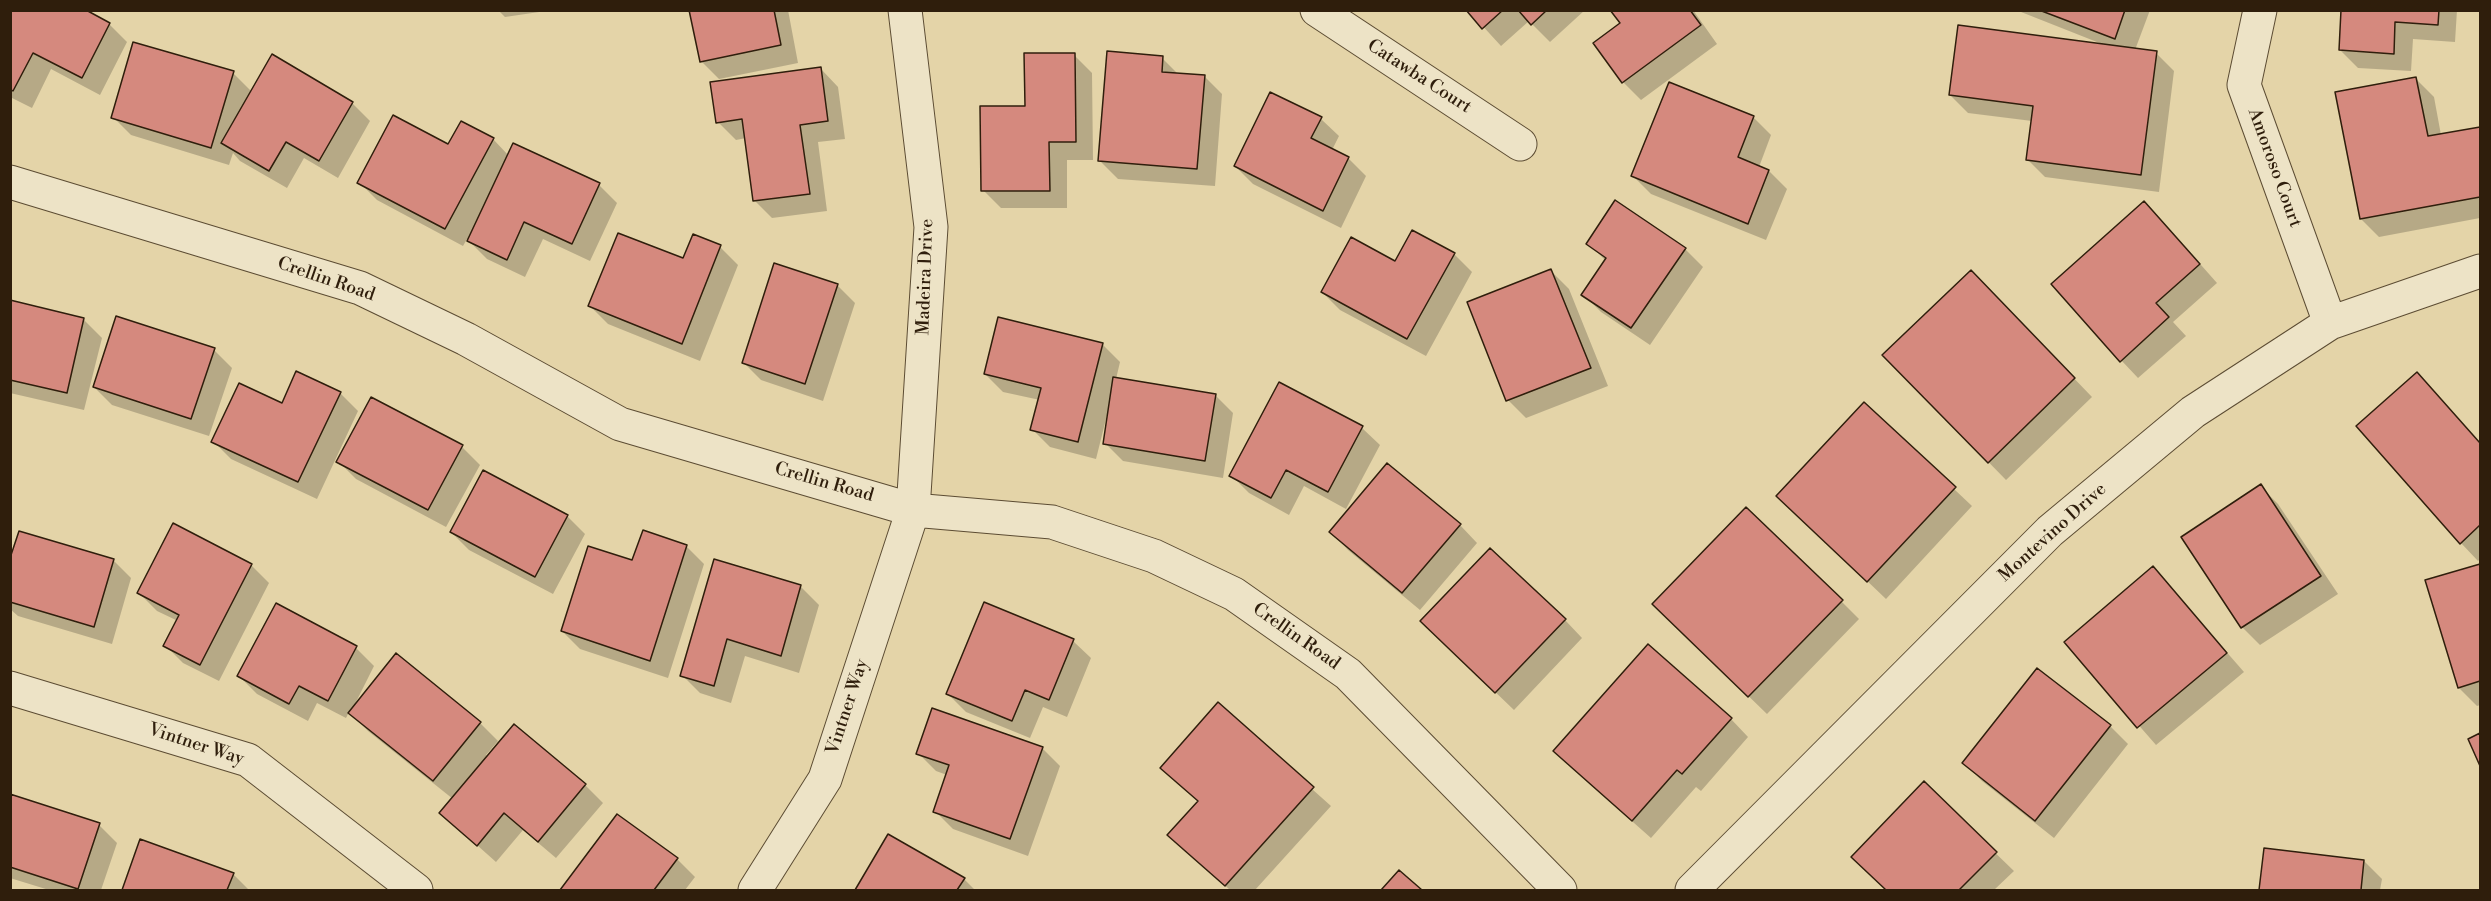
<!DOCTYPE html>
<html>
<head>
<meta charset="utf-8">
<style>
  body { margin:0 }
  #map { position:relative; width:2491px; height:901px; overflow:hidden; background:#e4d4a8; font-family:"Libre Bodoni",serif }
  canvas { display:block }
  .frame { position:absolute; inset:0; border:12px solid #2f1e0c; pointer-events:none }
</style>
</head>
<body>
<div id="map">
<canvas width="2491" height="901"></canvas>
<div class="frame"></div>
</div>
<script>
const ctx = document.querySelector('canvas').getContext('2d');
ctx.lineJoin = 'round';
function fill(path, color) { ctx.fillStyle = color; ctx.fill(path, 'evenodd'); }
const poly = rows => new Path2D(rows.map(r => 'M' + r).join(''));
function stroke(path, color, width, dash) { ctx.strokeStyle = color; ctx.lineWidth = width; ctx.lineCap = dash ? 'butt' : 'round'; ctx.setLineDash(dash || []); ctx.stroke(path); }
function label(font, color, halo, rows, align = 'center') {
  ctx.font = font + ' "Libre Bodoni",serif'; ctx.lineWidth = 5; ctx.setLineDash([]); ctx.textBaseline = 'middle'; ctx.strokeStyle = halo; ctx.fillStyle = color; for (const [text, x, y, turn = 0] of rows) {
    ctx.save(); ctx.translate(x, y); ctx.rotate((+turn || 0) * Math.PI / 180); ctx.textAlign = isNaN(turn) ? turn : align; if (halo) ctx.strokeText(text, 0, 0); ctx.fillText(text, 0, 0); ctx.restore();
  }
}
const shadow = poly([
  [10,10,109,24,127,42,100,95,51,69,32,108,10,97],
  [498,10,553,10,505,17],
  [691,10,788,10,798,63,719,79,701,61],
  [1468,10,1585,10,1550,42,1529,21,1501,46],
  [1612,10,1693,10,1717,44,1641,100,1623,82,1622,24],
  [2016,10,2150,10,2135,50,2156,53,2174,71,2159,192,2045,177,2027,159,2032,121,1968,113,1950,95,2102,44],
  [2343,10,2457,10,2455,42,2413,39,2411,71,2358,68,2340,50],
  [1074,55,1092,73,1093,160,1067,160,1067,208,1001,208,983,190,1026,107],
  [1162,58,1178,74,1204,76,1222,94,1215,186,1118,179,1100,161],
  [821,69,838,87,845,139,818,142,827,211,772,218,754,200,746,138,736,140,718,122],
  [233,73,252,92,352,103,370,121,338,178,304,158,287,188,240,161,233,153,229,165,131,135,113,117],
  [2416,79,2434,97,2441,135,2480,128,2480,218,2379,237,2361,219],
  [1753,117,1771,135,1759,167,1769,171,1787,189,1766,240,1651,194,1633,176],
  [1321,119,1339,136,1332,150,1348,158,1366,176,1341,228,1253,184,1235,166],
  [493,139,509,156,599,185,617,203,590,261,543,239,525,277,487,259,467,239,463,246,377,200,359,182],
  [2162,221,2217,283,2173,322,2186,336,2138,378,2121,360],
  [1588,243,1685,249,1703,267,1650,345,1601,312,1583,294,1606,261],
  [720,247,738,265,700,361,608,324,590,306],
  [1454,254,1472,272,1426,356,1340,310,1322,292],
  [1551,271,1569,289,1608,386,1526,418,1508,400],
  [837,285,855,303,823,401,761,380,743,362],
  [1989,290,2092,397,2006,480,1884,355],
  [10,302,84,320,102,338,84,410,10,393],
  [1102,344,1120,362,1116,379,1215,395,1233,413,1223,478,1123,461,1105,443,1109,416,1107,415,1096,459,1050,447,1032,429,1040,400,1003,392,985,374],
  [214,350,232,368,209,436,112,405,94,387],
  [2417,374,2480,443,2480,559,2478,561,2461,543],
  [340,393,358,411,317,499,231,459,213,441],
  [1864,404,1972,506,1886,599,1796,513],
  [1362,428,1380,445,1346,509,1304,486,1289,515,1249,493,1231,475],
  [462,447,480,465,446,527,356,479,338,461],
  [2260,486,2278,504,2338,594,2260,645,2242,627],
  [567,516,585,534,553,594,469,550,451,532],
  [1460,525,1477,543,1420,610,1348,550,1331,532],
  [686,546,704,564,668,678,580,649,562,631,633,562],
  [113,560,131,578,112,644,18,616,10,609,10,564],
  [715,561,801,587,819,605,799,673,745,656,731,703,700,693,682,675],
  [251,565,269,583,219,681,183,663,165,645,178,621,157,611,139,593],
  [2480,565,2480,705,2477,706,2459,688,2426,581],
  [2153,568,2244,672,2156,745,2066,642],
  [1841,601,1859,619,1767,714,1672,622],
  [1565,620,1582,638,1514,710,1440,639],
  [1073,641,1091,658,1067,717,1043,707,1030,738,966,712,948,694],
  [356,648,374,666,352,710,480,723,498,741,486,755,488,757,585,785,603,803,556,858,523,830,496,862,441,813,453,799,368,731,349,712,346,718,317,703,308,721,257,694,239,676],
  [1218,705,1331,806,1255,890,1230,890,1170,835,1199,802,1180,785],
  [1731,719,1748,737,1701,791,1696,787,1651,838,1573,769],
  [2110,726,2128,744,2054,838,1982,781,1964,763],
  [1042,748,1060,766,1028,856,953,829,935,811,947,775,936,771,918,753],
  [1924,784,2014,871,1994,890,1888,890,1853,857],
  [10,798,99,825,117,843,101,890,49,890,10,878],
  [617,816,677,859,695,877,685,890,562,890],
  [889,836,964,879,975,890,856,890],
  [141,841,233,874,249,890,123,890],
  [2265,850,2364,861,2382,879,2380,890,2261,890],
  [1399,872,1420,890,1383,890]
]);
const building = poly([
  [10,10,86,10,110,23,82,78,33,53,13,91,10,89,10,10],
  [689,10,774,10,781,45,700,62,689,10],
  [1466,10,1503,10,1482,29,1466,10],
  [1518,10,1547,10,1531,25,1518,10],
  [1610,10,1690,10,1701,25,1622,83,1593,43,1620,23,1610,10],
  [2039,10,2125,10,2115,39,2039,10],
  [2341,10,2439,10,2438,25,2395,22,2394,54,2339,50,2341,10],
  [1958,25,2157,51,2141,175,2026,160,2033,106,1949,95,1958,25],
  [133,42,234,71,211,148,111,118,133,42],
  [1107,51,1163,56,1162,72,1205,75,1197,169,1098,161,1107,51],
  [1024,53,1075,53,1076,142,1049,142,1050,191,981,191,980,106,1025,106,1024,53],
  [272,54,353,102,319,161,286,142,269,171,221,143,272,54],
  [821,67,828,121,800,125,810,194,753,201,742,119,716,123,710,82,821,67],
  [2416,77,2428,136,2480,127,2480,197,2360,219,2335,92,2416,77],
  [1669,82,1754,116,1738,157,1769,170,1748,224,1631,176,1669,82],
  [1270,92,1322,117,1311,138,1349,157,1323,211,1234,166,1270,92],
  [393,115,448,144,461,121,494,138,445,229,357,183,393,115],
  [513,143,600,183,572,244,524,222,507,260,467,241,513,143],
  [1615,200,1686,248,1631,328,1581,295,1606,258,1586,244,1615,200],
  [2144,201,2200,264,2156,303,2169,317,2120,362,2051,284,2144,201],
  [1412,230,1455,253,1407,339,1321,292,1351,237,1395,261,1412,230],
  [618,233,683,258,693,234,721,245,682,344,588,306,618,233],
  [774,263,838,284,805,384,742,363,774,263],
  [1551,269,1591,368,1506,401,1467,302,1551,269],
  [1971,270,2075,378,1988,463,1882,355,1971,270],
  [10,300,84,318,67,393,10,380,10,300],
  [116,316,215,348,191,419,93,387,116,316],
  [998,317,1103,343,1078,442,1030,430,1041,388,984,374,998,317],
  [296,371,341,392,298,482,211,442,239,383,282,403,296,371],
  [2417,372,2480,443,2480,525,2460,544,2356,426,2417,372],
  [1113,377,1216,394,1205,461,1103,444,1113,377],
  [1279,382,1363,426,1328,492,1286,470,1271,498,1229,476,1279,382],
  [371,397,463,445,428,510,336,462,371,397],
  [1864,402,1956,487,1867,582,1776,496,1864,402],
  [1387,463,1461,524,1402,593,1329,532,1387,463],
  [483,470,568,515,535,577,450,532,483,470],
  [2261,484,2321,576,2241,628,2181,537,2261,484],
  [1746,507,1843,600,1748,697,1652,604,1746,507],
  [173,523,252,564,200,665,163,646,179,615,137,593,173,523],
  [643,530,687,545,650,661,561,631,588,546,632,560,643,530],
  [19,531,114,559,94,627,10,602,10,558,19,531],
  [1490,548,1566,619,1495,693,1420,621,1490,548],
  [714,559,801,585,781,656,727,639,714,686,680,676,714,559],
  [2480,564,2480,681,2458,688,2425,580,2480,564],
  [2153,566,2227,653,2137,728,2064,642,2153,566],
  [984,602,1074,639,1049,700,1025,690,1012,721,946,694,984,602],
  [276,603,357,646,328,701,299,686,289,704,237,676,276,603],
  [1648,644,1732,718,1682,774,1677,770,1632,821,1553,751,1648,644],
  [396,653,481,722,433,781,348,713,396,653],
  [2037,668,2111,725,2035,821,1962,763,2037,668],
  [1218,702,1314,787,1225,886,1167,835,1198,801,1160,768,1218,702],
  [932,708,1043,747,1010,839,933,812,949,765,916,754,932,708],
  [514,724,586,784,538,842,504,813,477,846,439,813,514,724],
  [2480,733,2480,766,2468,739,2480,733],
  [1924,781,1997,852,1959,890,1886,890,1851,857,1924,781],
  [10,794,100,823,78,889,10,867,10,794],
  [617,814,678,858,654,890,560,890,617,814],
  [888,834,965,878,957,890,855,890,888,834],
  [140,839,234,873,227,890,122,890,140,839],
  [2264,848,2364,860,2361,890,2259,890,2264,848],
  [1399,870,1422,890,1381,890,1399,870]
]);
const minor = poly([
  [1317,10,1520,144],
  [2260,10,2244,85,2330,323],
  [10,182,360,288,466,339,620,424,913,510,1052,522,1154,556,1234,594,1348,674,1560,890],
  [10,688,248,760,416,890],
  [755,890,825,779,913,510,931,227,905,10],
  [1692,890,2050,531,2193,412,2330,323,2480,271]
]);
const streetNames = [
  ["Catawba Court",1419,77,33],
  ["Amoroso Court",2274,168,70],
  ["Madeira Drive",926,277,-88],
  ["Crellin Road",326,280,19],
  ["Crellin Road",824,483,16],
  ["Montevino Drive",2053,533,-42],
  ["Crellin Road",1296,637,35],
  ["Vintner Way",848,707,-72],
  ["Vintner Way",196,745,18]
];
fill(shadow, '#0003');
fill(building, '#d5897e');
stroke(building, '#2f1e0c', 1.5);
stroke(minor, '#5c4c33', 35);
stroke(minor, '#ede3c6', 33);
label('18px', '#2f1e0c', '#ede3c6', streetNames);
</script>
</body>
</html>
